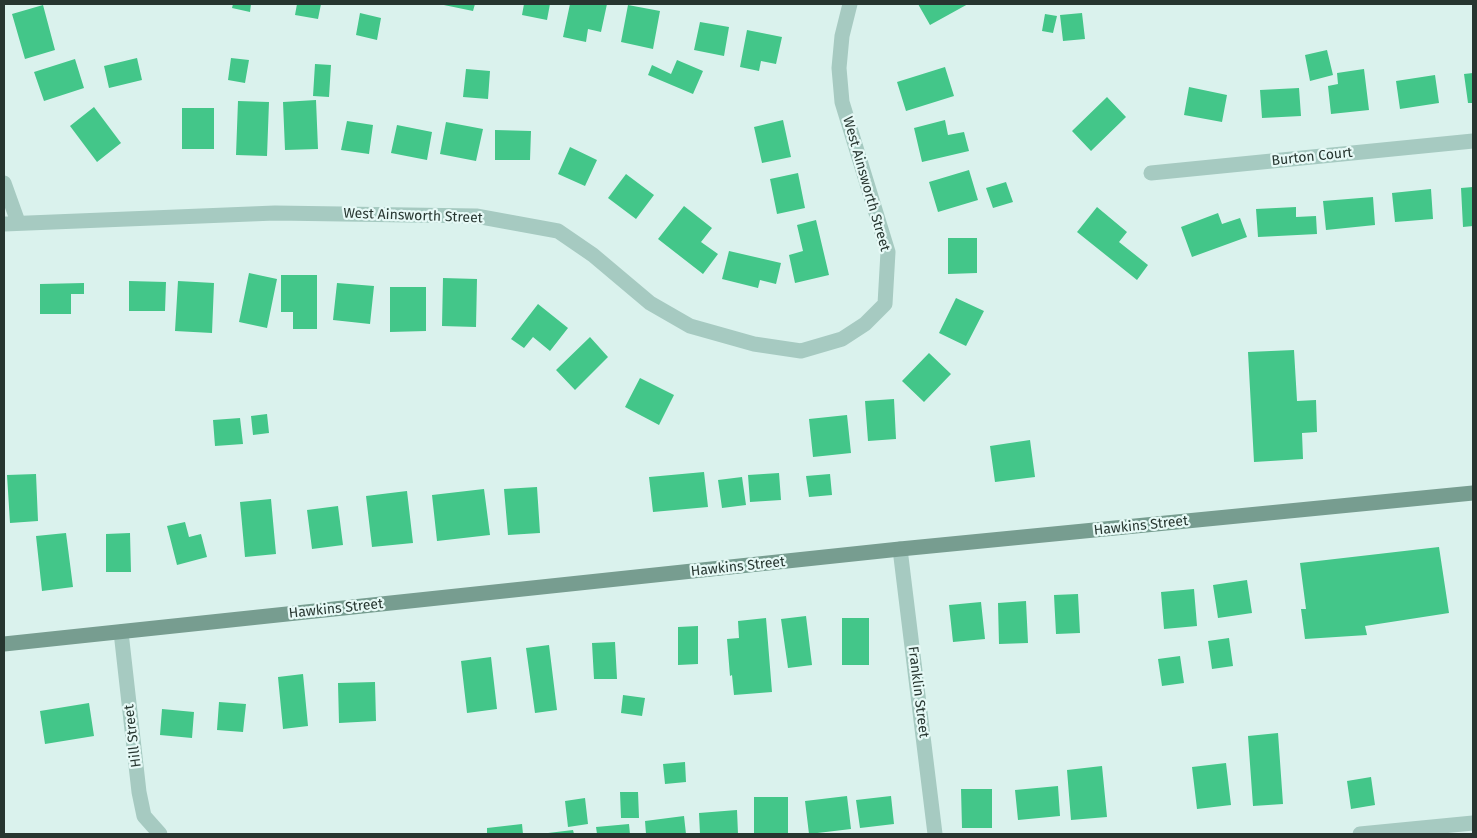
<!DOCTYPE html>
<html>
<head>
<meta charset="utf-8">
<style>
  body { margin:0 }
  #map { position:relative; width:1477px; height:838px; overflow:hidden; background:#daf2ed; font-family:"Fira Sans",sans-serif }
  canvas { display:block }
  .frame { position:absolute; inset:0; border:5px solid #273630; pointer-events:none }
</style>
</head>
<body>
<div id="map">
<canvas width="1477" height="838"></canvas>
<div class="frame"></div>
</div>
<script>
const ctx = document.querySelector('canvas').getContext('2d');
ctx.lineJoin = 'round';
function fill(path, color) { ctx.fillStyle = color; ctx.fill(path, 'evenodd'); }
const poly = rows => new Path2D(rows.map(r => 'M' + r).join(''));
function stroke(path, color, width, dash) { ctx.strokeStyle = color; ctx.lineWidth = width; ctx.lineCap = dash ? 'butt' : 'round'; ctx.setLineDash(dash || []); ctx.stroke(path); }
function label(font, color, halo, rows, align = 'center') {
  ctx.font = font + ' "Fira Sans",sans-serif'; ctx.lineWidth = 4.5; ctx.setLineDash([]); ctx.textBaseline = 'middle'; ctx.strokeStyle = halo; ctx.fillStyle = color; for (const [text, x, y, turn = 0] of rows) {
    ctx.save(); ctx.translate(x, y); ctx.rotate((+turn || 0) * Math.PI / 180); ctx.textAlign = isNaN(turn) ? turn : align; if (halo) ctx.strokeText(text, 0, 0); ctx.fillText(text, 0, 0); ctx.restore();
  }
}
const building = poly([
  [233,4,251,4,250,12,232,8],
  [297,4,321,4,318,19,295,15],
  [439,4,475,4,473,11],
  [524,4,550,4,547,20,522,15],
  [570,4,607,4,601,32,588,29,586,42,563,37],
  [918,4,968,4,930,25],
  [43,5,55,50,25,59,12,14],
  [628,5,660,11,653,49,621,42],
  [360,13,381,18,377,40,356,35],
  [1082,13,1085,39,1063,41,1060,15],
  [1045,14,1057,16,1053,33,1042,31],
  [700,22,729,27,724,56,694,50],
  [747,30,782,37,776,64,761,61,759,71,740,67],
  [1327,50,1333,75,1310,81,1305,55],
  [137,58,142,80,109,88,104,66],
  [231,58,249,60,245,83,228,80],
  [75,59,84,88,44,101,34,72],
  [677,60,703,71,693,94,648,75,652,65,671,74],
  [315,64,331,65,329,97,313,96],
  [945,67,954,96,906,111,897,82],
  [466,69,490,71,488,99,463,97],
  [1364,69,1369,110,1331,114,1328,86,1338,84,1337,73],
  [1473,73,1473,103,1468,103,1464,74],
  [1435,75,1439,103,1400,109,1396,81],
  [1189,87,1227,95,1222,122,1184,115],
  [1299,88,1301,116,1262,118,1260,90],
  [1107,97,1126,117,1091,151,1072,131],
  [316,100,318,149,285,150,283,102],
  [238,101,269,102,267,156,236,155],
  [94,107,121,143,97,162,70,126],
  [182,108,214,108,214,149,182,149],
  [783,120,791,157,762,163,754,127],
  [945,120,948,135,964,132,969,151,922,162,914,128],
  [347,121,373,125,369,154,341,150],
  [446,122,483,129,476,161,440,154],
  [397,125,432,132,427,160,391,153],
  [495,130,531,131,530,160,495,160],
  [570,147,597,160,585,186,558,174],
  [969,170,978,200,938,212,929,182],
  [798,173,805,208,777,214,770,179],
  [626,174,654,195,636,219,608,198],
  [1006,182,1013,202,993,208,986,188],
  [1473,187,1473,226,1463,227,1461,188],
  [1431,189,1433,219,1395,222,1392,193],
  [1373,197,1375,225,1326,230,1323,201],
  [684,206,712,228,701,242,718,254,703,274,658,239],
  [1097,207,1127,232,1119,242,1148,265,1137,280,1077,232],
  [1296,207,1296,217,1316,216,1317,234,1258,237,1256,209],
  [1218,213,1222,224,1240,218,1247,237,1192,257,1181,227],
  [816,220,829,275,795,283,789,255,803,251,797,225],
  [948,238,977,238,977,273,948,274],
  [729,251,781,263,776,284,760,280,758,288,722,279],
  [249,273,277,279,267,328,239,322],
  [281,275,317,275,317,329,293,329,293,312,281,312],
  [443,278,477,279,476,327,442,326],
  [129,281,166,282,165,311,129,311],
  [178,281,214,283,212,333,175,331],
  [84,283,84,294,71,294,71,314,40,314,40,284],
  [337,283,374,286,370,324,333,320],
  [390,287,426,287,426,331,390,332],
  [956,298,984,311,966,346,939,333],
  [538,304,568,328,550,351,533,337,524,348,511,339],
  [590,337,608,357,575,390,556,370],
  [1294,350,1297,401,1316,400,1317,432,1302,433,1303,459,1254,462,1248,352],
  [929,353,951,374,924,402,902,381],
  [640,378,674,395,659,425,625,407],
  [894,399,896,439,868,441,865,401],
  [267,414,269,433,253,435,251,416],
  [847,415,851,453,813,457,809,419],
  [240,418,243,444,215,446,213,420],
  [1030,440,1035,477,995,482,990,446],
  [704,472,708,507,653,512,649,477],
  [779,473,781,500,750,502,748,475],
  [36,474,38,521,10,523,7,475],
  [830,474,832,495,809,497,806,476],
  [742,477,746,505,722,508,718,480],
  [537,487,540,533,508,535,504,489],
  [484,489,490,535,437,541,432,495],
  [407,491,413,543,372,547,366,496],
  [271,499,276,554,245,557,240,502],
  [338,506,343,545,312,549,307,510],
  [185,522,189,537,201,534,207,557,177,565,167,526],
  [66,533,73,587,42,591,36,536],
  [130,533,131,572,106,572,106,534],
  [1439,547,1449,613,1365,626,1367,635,1305,639,1301,609,1306,609,1300,563],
  [1247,580,1252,613,1218,618,1213,585],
  [1194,589,1197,626,1164,629,1161,592],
  [1078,594,1080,633,1056,634,1054,595],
  [1026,601,1028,643,999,644,998,603],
  [981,602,985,639,953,642,949,605],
  [806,616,812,665,788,668,781,619],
  [766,618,772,692,734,695,732,675,730,676,727,639,739,638,738,621],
  [842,618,869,618,869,665,842,665],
  [698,626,698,664,678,665,678,627],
  [1229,638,1233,666,1212,669,1208,641],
  [615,642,617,679,594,679,592,643],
  [549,645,557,710,535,713,526,648],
  [1180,656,1184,683,1162,686,1158,659],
  [491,657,497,709,467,713,461,661],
  [303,674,308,726,283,729,278,677],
  [375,682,376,721,339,723,338,683],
  [623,695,645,698,642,716,621,713],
  [219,702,246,704,243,732,217,730],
  [89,703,94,736,45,744,40,711],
  [162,709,194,712,192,738,160,735],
  [1278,733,1283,804,1253,806,1248,736],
  [685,762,686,782,665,784,663,764],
  [1226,763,1231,805,1197,809,1192,767],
  [1102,766,1107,817,1071,820,1067,770],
  [1371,777,1375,805,1351,809,1347,781],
  [1058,786,1060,816,1018,820,1015,790],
  [961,789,992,789,992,828,962,828],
  [620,792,638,792,639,818,621,818],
  [847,796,851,829,809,834,805,801],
  [891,796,894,824,860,828,856,800],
  [754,797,788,797,788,834,754,834],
  [585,798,588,824,568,827,565,801],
  [737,810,738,834,700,834,699,813],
  [684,816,686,834,646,834,645,821],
  [522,824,523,834,487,834,487,828],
  [629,824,630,834,597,834,596,827],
  [573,830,574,834,548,834,548,833]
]);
const street = poly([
  [1151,173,1473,141],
  [4,183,18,222],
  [4,224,275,213,476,216,558,231,593,255,650,303,690,326,754,344,801,351,842,339,865,324,885,304,888,252,842,102,839,68,842,36,850,4],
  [900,549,935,834],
  [121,632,139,792,144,816,160,834],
  [1360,834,1473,823]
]);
const secondary = poly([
  [4,644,900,549,1473,493]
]);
const streetNames = [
  ["Burton Court",1312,157,-6],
  ["West Ainsworth Street",866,184,74],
  ["West Ainsworth Street",413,216,2],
  ["Hawkins Street",1141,526,-6],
  ["Hawkins Street",738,567,-6],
  ["Hawkins Street",336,609,-6],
  ["Franklin Street",918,692,83],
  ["Hill Street",133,736,-97]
];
fill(building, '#43c689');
stroke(street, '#a6cac1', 15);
stroke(secondary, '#779d90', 15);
label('14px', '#273630', '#e6f9f6', streetNames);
</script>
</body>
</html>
